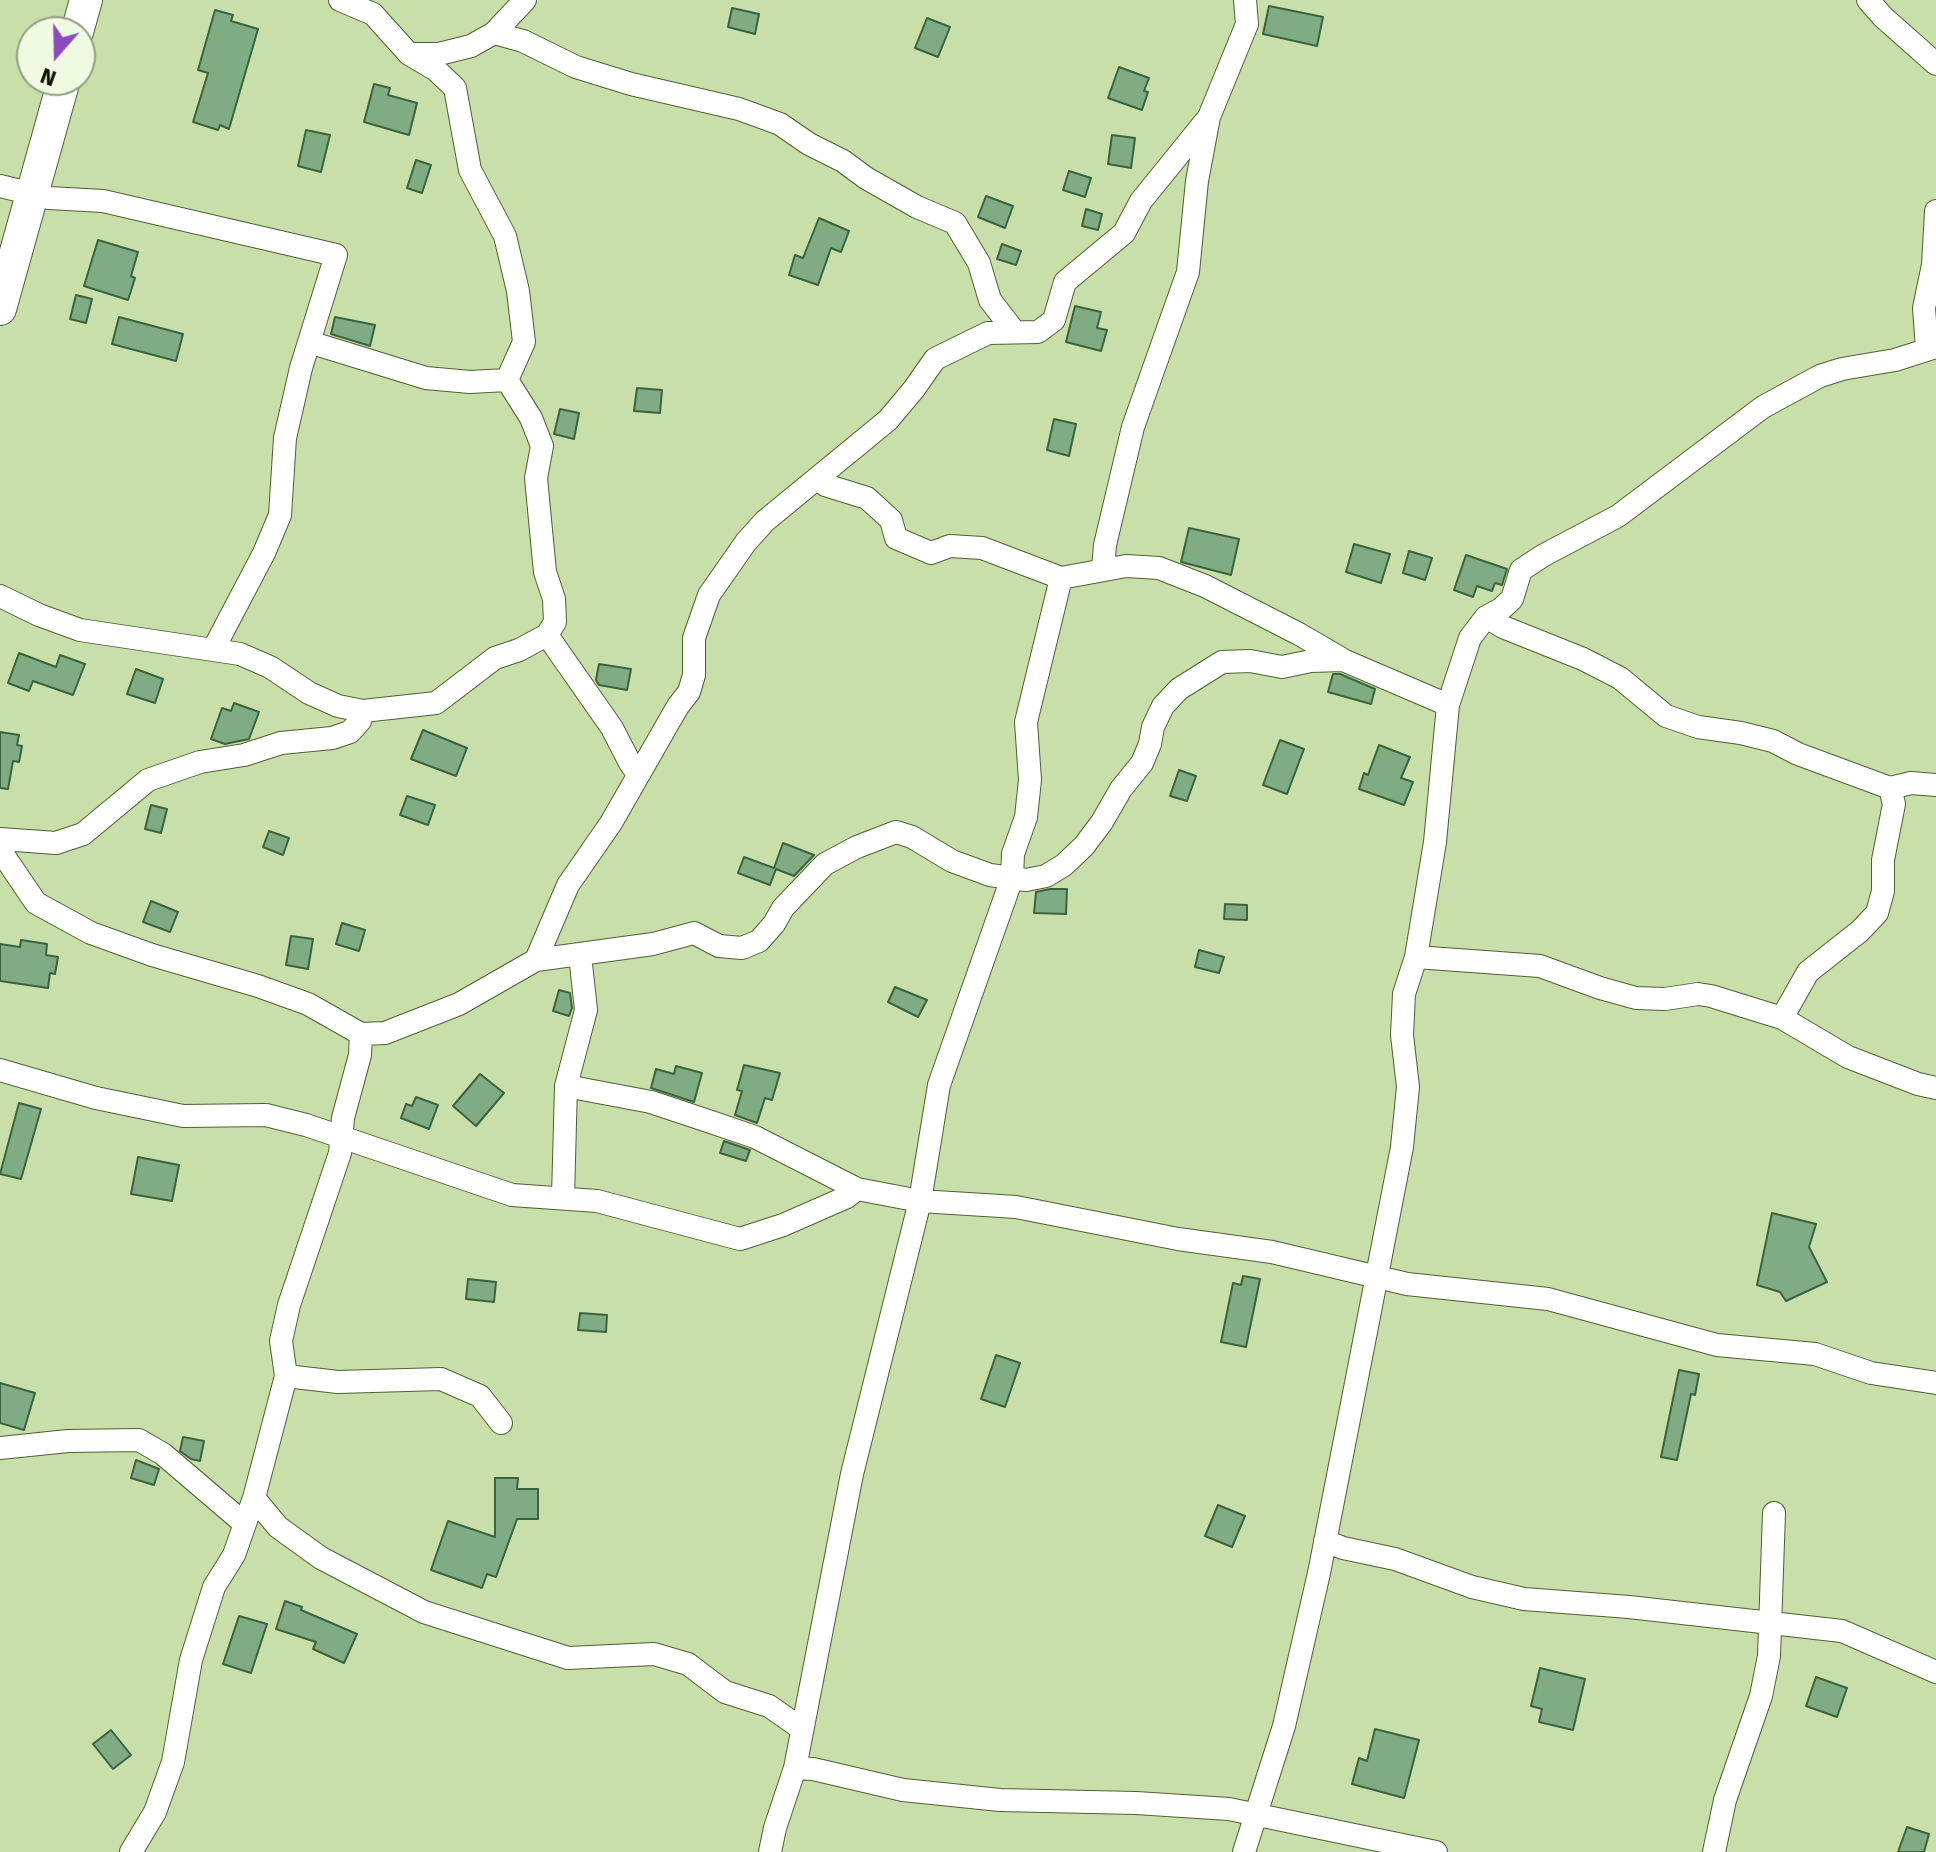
<!DOCTYPE html>
<html>
<head>
<meta charset="utf-8">
<style>
  body { margin:0 }
  #map { position:relative; width:1936px; height:1852px; overflow:hidden; background:#c8dfaa; font-family:"Fira Sans",sans-serif }
  canvas { display:block }
  .north { position:absolute; left:16px; top:16px; width:80px; height:80px; box-sizing:border-box; background:#effbe0; border:2px solid #939d87; border-radius:50%; rotate:200deg; font-size:22px; font-weight:700; line-height:32px; text-align:center; color:#0a1101 }
  .north::after { content:''; display:block; margin:auto; width:28px; height:36px; background:#8c4cc1; clip-path:polygon(50% 0,100% 100%,50% 72%,0 100%) }
</style>
</head>
<body>
<div id="map">
<canvas width="1936" height="1852"></canvas>
<div class="north">N</div>
</div>
<script>
const ctx = document.querySelector('canvas').getContext('2d');
ctx.lineJoin = 'round';
function fill(path, color) { ctx.fillStyle = color; ctx.fill(path, 'evenodd'); }
const poly = rows => new Path2D(rows.map(r => 'M' + r).join(''));
function stroke(path, color, width, dash) { ctx.strokeStyle = color; ctx.lineWidth = width; ctx.lineCap = dash ? 'butt' : 'round'; ctx.setLineDash(dash || []); ctx.stroke(path); }
const building = poly([
  [1269,6,1323,17,1317,46,1263,34,1269,6],
  [732,8,759,14,755,34,728,27,732,8],
  [215,10,233,15,231,21,258,29,229,129,220,125,218,130,193,122,208,73,198,70,215,10],
  [927,18,950,27,938,57,915,48,927,18],
  [1119,67,1149,78,1144,91,1148,92,1142,110,1108,98,1119,67],
  [374,84,390,88,388,95,417,103,409,135,364,122,374,84],
  [306,130,330,135,321,172,298,166,306,130],
  [1112,135,1135,138,1131,168,1108,164,1112,135],
  [416,160,431,165,422,193,407,188,416,160],
  [1069,171,1091,178,1085,197,1063,190,1069,171],
  [986,196,1013,206,1005,228,978,217,986,196],
  [1086,209,1102,214,1098,230,1082,226,1086,209],
  [819,218,849,231,841,252,831,248,818,285,789,275,795,255,803,258,819,218],
  [98,240,138,252,131,276,135,278,128,300,84,286,98,240],
  [1002,244,1021,251,1016,265,997,259,1002,244],
  [76,295,92,299,86,323,70,319,76,295],
  [1075,306,1101,312,1097,328,1107,330,1101,351,1066,342,1075,306],
  [119,317,183,334,176,361,112,344,119,317],
  [335,317,375,325,370,346,331,334,335,317],
  [637,388,662,390,660,413,634,411,637,388],
  [560,409,579,413,574,439,554,434,560,409],
  [1054,419,1076,424,1069,456,1047,450,1054,419],
  [1189,528,1239,539,1231,575,1181,562,1189,528],
  [1354,544,1390,554,1381,583,1346,572,1354,544],
  [1409,551,1432,558,1425,580,1403,573,1409,551],
  [1466,555,1507,569,1502,585,1495,583,1492,591,1477,586,1473,597,1454,590,1466,555],
  [19,653,56,667,60,655,85,664,73,695,33,681,29,691,8,683,19,653],
  [599,664,631,669,627,690,599,685,596,680,599,664],
  [136,669,163,679,155,703,127,694,136,669],
  [1333,674,1340,674,1375,689,1371,704,1328,692,1333,674],
  [234,703,259,712,249,739,225,744,211,739,222,708,231,711,234,703],
  [423,730,467,748,456,776,411,759,423,730],
  [0,732,19,735,17,745,22,746,19,762,13,761,8,789,0,788,0,732],
  [1280,740,1304,749,1287,794,1263,785,1280,740],
  [1379,745,1410,757,1401,778,1413,782,1404,805,1359,789,1364,773,1368,775,1379,745],
  [1179,770,1196,776,1187,801,1170,796,1179,770],
  [407,796,435,805,428,825,400,815,407,796],
  [151,805,167,809,161,833,145,829,151,805],
  [269,831,289,838,283,855,263,847,269,831],
  [783,843,814,855,794,876,776,869,770,885,738,873,744,857,774,868,783,843],
  [1050,889,1067,889,1066,914,1034,913,1036,892,1050,889],
  [151,901,178,912,170,932,143,922,151,901],
  [1225,904,1247,905,1247,920,1224,919,1225,904],
  [342,923,365,930,359,951,336,944,342,923],
  [291,936,313,939,308,969,286,965,291,936],
  [21,940,47,944,46,955,58,957,55,974,50,973,48,988,0,981,0,944,20,947,21,940],
  [1199,950,1224,957,1219,973,1195,967,1199,950],
  [895,987,927,1000,918,1017,888,1002,895,987],
  [559,990,570,993,572,1008,569,1016,553,1011,559,990],
  [744,1065,780,1073,772,1100,765,1098,757,1123,735,1115,742,1091,737,1090,744,1065],
  [676,1066,702,1073,694,1102,651,1088,656,1069,674,1074,676,1066],
  [480,1074,504,1093,476,1126,453,1106,480,1074],
  [416,1097,438,1105,429,1129,401,1118,406,1104,412,1106,416,1097],
  [19,1103,41,1109,21,1179,0,1174,19,1103],
  [724,1141,750,1150,746,1161,720,1153,724,1141],
  [138,1157,179,1165,172,1201,131,1194,138,1157],
  [1772,1213,1816,1224,1809,1247,1827,1282,1786,1301,1780,1292,1757,1285,1772,1213],
  [1243,1276,1260,1279,1246,1347,1221,1342,1233,1283,1241,1285,1243,1276],
  [468,1279,496,1282,494,1302,466,1299,468,1279],
  [580,1313,607,1315,606,1332,578,1330,580,1313],
  [996,1355,1020,1363,1005,1407,981,1399,996,1355],
  [1679,1370,1699,1374,1695,1395,1691,1394,1677,1460,1661,1457,1679,1370],
  [0,1383,35,1393,24,1430,0,1423,0,1383],
  [183,1437,204,1441,200,1461,191,1459,180,1451,183,1437],
  [136,1460,159,1469,154,1485,131,1478,136,1460],
  [495,1478,518,1478,517,1489,538,1489,538,1519,517,1519,496,1577,487,1574,482,1588,431,1570,448,1521,495,1537,495,1478],
  [1218,1505,1245,1516,1232,1547,1205,1536,1218,1505],
  [285,1601,302,1607,301,1610,357,1634,344,1663,313,1649,316,1642,276,1629,285,1601],
  [239,1616,267,1624,251,1673,223,1664,239,1616],
  [1540,1668,1585,1679,1573,1730,1539,1722,1542,1709,1531,1706,1540,1668],
  [1816,1677,1847,1688,1837,1717,1806,1706,1816,1677],
  [1375,1729,1419,1740,1404,1798,1352,1784,1359,1758,1367,1761,1375,1729],
  [111,1730,131,1755,113,1769,93,1744,111,1730],
  [1907,1827,1929,1834,1924,1852,1898,1852,1907,1827]
]);
const street = poly([
  [340,0,373,14,409,54,436,70,455,88,470,170,505,236,518,291,524,342,507,380],
  [1868,0,1883,17,1936,64],
  [494,33,523,41,576,67,631,84,739,109,780,124,809,144,843,161,866,178,917,207,955,223,979,263,990,300,1014,331],
  [409,54,439,54,471,46,494,33,525,0],
  [0,186,49,198,103,201,336,255,301,368,285,438,280,515,264,553,213,650],
  [309,342,426,378,470,382,507,380],
  [1927,349,1924,308,1933,265,1936,211],
  [818,479,825,485,867,498,891,520,896,538,931,553,950,546,982,548,1061,578,1126,566,1159,568,1205,586,1299,634,1342,659],
  [1103,569,1105,545,1133,427,1188,272,1197,181,1209,117,1247,24,1245,0],
  [0,596,39,615,80,630,240,654,270,667,309,693,338,706,363,711,436,703,495,658,519,650,547,635,555,622,554,599,545,572,536,478,542,446,531,418,507,380],
  [1486,617,1503,627,1583,659,1620,678,1666,716,1698,727,1741,733,1773,741,1798,754,1890,788,1911,783,1936,785],
  [547,635,612,728,630,763,638,774],
  [0,839,56,843,83,834,148,780,200,762,244,755,281,743,332,738,350,732,360,721,363,711],
  [0,850,36,903,91,933,152,955,258,986,308,1004,361,1034,385,1033,459,1004,536,960,653,944,694,933,719,946,742,948,759,941,774,924,783,908,825,864,857,847,896,832,912,837,952,861,990,875,1026,880,1046,876,1064,865,1084,846,1102,822,1121,789,1142,763,1150,744,1153,727,1163,706,1179,689,1222,662,1250,661,1282,667,1311,661,1343,660,1448,705],
  [1416,957,1540,966,1600,988,1636,998,1665,999,1698,994,1711,996,1782,1018,1848,1057,1918,1084,1936,1088],
  [536,960,568,885,611,823,678,706,689,692,694,675,694,638,709,595,746,542,765,521,888,420,914,389,935,359,988,333,1038,332,1054,320,1065,282,1124,233,1141,201,1209,117],
  [1782,1018,1808,972,1860,931,1877,913,1883,891,1883,860,1894,804,1890,788],
  [0,1070,96,1098,183,1116,266,1115,306,1125,512,1195,597,1201,740,1239,783,1225,847,1197,857,1189],
  [566,1086,651,1102,708,1121,755,1137,857,1189,920,1201,939,1085,1012,878,1013,854,1026,817,1030,780,1026,722,1061,578],
  [563,1197,566,1086,586,1010,580,955],
  [286,1376,338,1382,441,1379,480,1396,501,1423],
  [0,1448,68,1441,139,1440,163,1454,245,1524],
  [254,1498,278,1527,321,1558,424,1612,568,1658,654,1654,688,1664,725,1692,769,1706,802,1729],
  [1325,1541,1343,1548,1395,1559,1472,1587,1524,1599,1629,1607,1842,1631,1936,1672],
  [795,1768,813,1769,903,1790,1000,1800,1136,1803,1229,1809,1436,1852],
  [131,1852,155,1812,173,1762,191,1660,214,1587,234,1555,254,1498,286,1376,281,1341,289,1305,340,1153,343,1118,360,1055,361,1034],
  [770,1852,775,1828,795,1768,852,1474,920,1201,1016,1207,1178,1239,1272,1252,1407,1284,1548,1299,1717,1345,1815,1354,1871,1373,1936,1383],
  [1244,1852,1284,1726,1319,1573,1402,1147,1408,1087,1402,1035,1404,994,1416,957,1435,842,1448,705,1470,638,1486,617,1501,609,1512,599,1521,570,1544,555,1618,516,1763,407,1820,376,1842,369,1895,360,1936,347],
  [1714,1852,1725,1800,1761,1696,1769,1656,1774,1513]
]);
const secondary = poly([
  [77,32,86,0],
  [0,309,64,80]
]);
fill(building, '#80ac84');
stroke(building, '#3a633e', 2);
stroke(street, '#4e6031', 24);
stroke(secondary, '#4e6031', 34);
stroke(street, '#fff', 22);
stroke(secondary, '#fff', 32);
</script>
</body>
</html>
